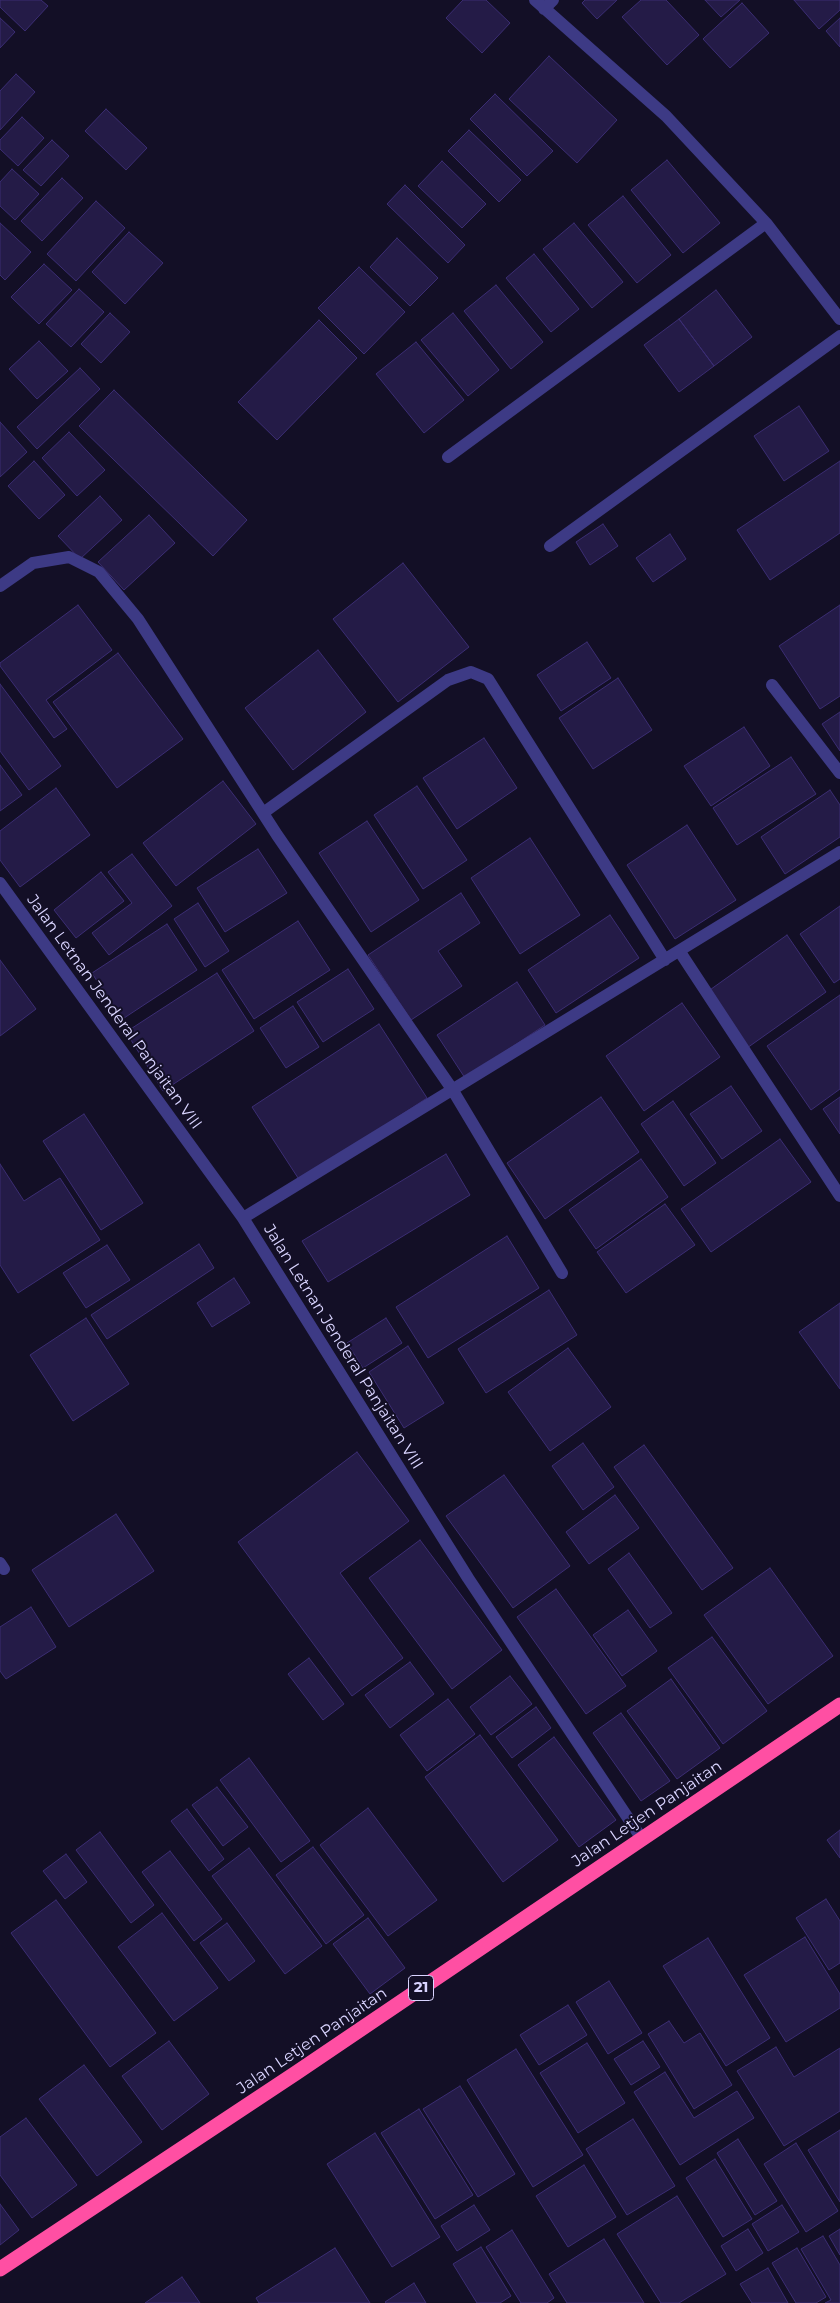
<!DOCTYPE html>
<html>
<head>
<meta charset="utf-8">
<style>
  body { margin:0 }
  canvas { display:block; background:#130f26 }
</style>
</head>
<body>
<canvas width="840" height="2303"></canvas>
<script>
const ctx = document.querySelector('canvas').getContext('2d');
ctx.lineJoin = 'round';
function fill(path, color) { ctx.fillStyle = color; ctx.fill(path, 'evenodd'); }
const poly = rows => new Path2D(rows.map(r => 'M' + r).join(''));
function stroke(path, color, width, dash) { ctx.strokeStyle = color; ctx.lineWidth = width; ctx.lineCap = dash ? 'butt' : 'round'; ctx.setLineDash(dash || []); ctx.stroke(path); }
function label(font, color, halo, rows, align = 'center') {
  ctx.font = font + ' Montserrat,sans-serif'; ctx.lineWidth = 4; ctx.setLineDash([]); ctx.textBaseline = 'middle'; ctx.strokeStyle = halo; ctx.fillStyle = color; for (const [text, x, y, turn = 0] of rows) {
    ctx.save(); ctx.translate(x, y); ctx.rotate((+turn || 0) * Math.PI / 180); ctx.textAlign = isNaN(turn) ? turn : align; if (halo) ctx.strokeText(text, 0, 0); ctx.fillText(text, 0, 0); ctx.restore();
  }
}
const building = poly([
  [0,0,41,0,48,6,25,31,0,7,0,0],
  [463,0,486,0,510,23,482,53,446,18,463,0],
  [585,0,617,0,597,19,582,3,585,0],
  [641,0,666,0,699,35,667,65,622,17,641,0],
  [705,0,740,0,721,17,705,0],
  [794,0,840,0,840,10,819,29,794,0],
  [742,3,769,33,730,68,703,39,742,3],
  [0,18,15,32,0,48,0,18],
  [840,18,840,47,826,31,840,18],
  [549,56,617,120,577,163,509,99,549,56],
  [16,74,35,92,0,130,0,91,16,74],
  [495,94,553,151,527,176,470,119,495,94],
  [106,109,147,148,126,170,85,131,106,109],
  [22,117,44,138,18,166,0,149,0,140,22,117],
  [469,130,521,180,499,202,448,151,469,130],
  [52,140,69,156,41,186,23,170,52,140],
  [667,160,720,223,683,253,631,190,667,160],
  [442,161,486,204,462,228,418,186,442,161],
  [12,169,39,194,15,220,0,206,0,182,12,169],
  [62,178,83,198,42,241,21,221,62,178],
  [405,185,465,245,448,263,387,204,405,185],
  [623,196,671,255,637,283,588,225,623,196],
  [96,201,125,228,76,281,47,254,96,201],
  [0,223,31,252,5,280,0,275,0,223],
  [574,223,623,282,592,308,543,249,574,223],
  [129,232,163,263,125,304,92,272,129,232],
  [397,238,438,278,410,306,370,267,397,238],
  [534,254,579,309,551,332,506,278,534,254],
  [44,264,72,290,39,324,11,297,44,264],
  [359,267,405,312,364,354,318,308,359,267],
  [496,285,543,342,511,369,464,311,496,285],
  [79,289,104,312,71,347,46,324,79,289],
  [716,290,752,337,714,366,679,319,716,290],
  [110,313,130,332,101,363,81,344,110,313],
  [453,313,499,370,468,396,421,340,453,313],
  [679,319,714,366,679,392,644,345,679,319],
  [319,320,357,358,277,440,238,402,319,320],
  [39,341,68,371,37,399,9,369,39,341],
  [416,342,464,400,424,433,376,374,416,342],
  [80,368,100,389,37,449,17,427,80,368],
  [114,390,247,520,213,556,79,426,114,390],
  [799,406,829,451,784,481,754,436,799,406],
  [0,422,27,452,0,477,0,422],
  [69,432,105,470,77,496,42,458,69,432],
  [34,461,65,495,39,519,8,486,34,461],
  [840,461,840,533,770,580,737,530,840,461],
  [100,496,122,520,80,559,58,536,100,496],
  [149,515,175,543,124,590,98,562,149,515],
  [603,524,618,546,590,565,576,542,603,524],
  [670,534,686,559,653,582,636,558,670,534],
  [403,563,469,647,398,702,333,619,403,563],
  [78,605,112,650,46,700,67,729,54,738,0,666,0,663,78,605],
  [840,605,840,696,820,709,779,646,840,605],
  [587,642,611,678,561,711,537,675,587,642],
  [318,650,366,712,293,770,245,708,318,650],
  [118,653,183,739,117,788,53,702,118,653],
  [618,678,652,730,593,769,559,718,618,678],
  [0,684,61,766,29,790,0,751,0,684],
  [840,712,840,751,822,724,840,712],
  [744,727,770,766,711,806,684,766,744,727],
  [484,738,517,788,457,829,423,778,484,738],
  [791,757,816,794,737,845,713,808,791,757],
  [0,765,22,795,0,811,0,765],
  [223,781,256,824,176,886,143,843,223,781],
  [417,786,467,860,423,889,374,815,417,786],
  [56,788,90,835,20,887,0,860,0,831,56,788],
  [830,790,840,805,840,837,785,874,761,837,830,790],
  [367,821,419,900,371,932,319,853,367,821],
  [687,825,736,900,675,939,627,865,687,825],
  [530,838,580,915,520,954,471,878,530,838],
  [258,849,287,893,225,932,197,888,258,849],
  [132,854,172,906,109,955,92,933,132,903,108,872,132,854],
  [101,872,124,901,76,938,54,910,101,872],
  [461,893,480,923,438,951,462,986,411,1020,368,955,461,893],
  [198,903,229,951,205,967,174,919,198,903],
  [840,906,840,979,834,983,800,934,840,906],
  [610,915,639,958,556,1013,528,970,610,915],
  [298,921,330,970,254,1019,222,970,298,921],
  [167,924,197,970,121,1020,92,973,167,924],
  [787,935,826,992,747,1048,707,992,787,935],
  [0,960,36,1009,0,1036,0,960],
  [348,969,374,1009,323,1042,297,1002,348,969],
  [217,973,254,1031,163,1091,126,1032,217,973],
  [517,982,545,1025,465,1078,437,1035,517,982],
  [840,995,840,1089,811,1110,767,1046,840,995],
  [682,1003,720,1057,644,1111,606,1056,682,1003],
  [293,1006,319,1047,286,1068,260,1028,293,1006],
  [379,1024,427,1098,300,1181,252,1107,379,1024],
  [731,1086,762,1131,722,1159,690,1114,731,1086],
  [601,1097,639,1152,545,1219,507,1163,601,1097],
  [840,1097,840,1134,823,1109,840,1097],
  [673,1101,716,1163,684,1186,641,1124,673,1101],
  [84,1114,143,1203,101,1230,43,1141,84,1114],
  [780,1139,811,1182,711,1252,681,1209,780,1139],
  [446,1154,470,1195,328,1282,302,1241,446,1154],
  [641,1159,668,1197,596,1249,569,1210,641,1159],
  [0,1164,24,1201,60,1178,100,1240,18,1293,0,1265,0,1164],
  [665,1204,695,1245,626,1293,597,1252,665,1204],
  [507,1236,539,1288,428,1358,396,1307,507,1236],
  [199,1244,214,1268,107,1339,91,1315,199,1244],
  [107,1245,130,1280,86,1308,63,1273,107,1245],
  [234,1278,250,1303,212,1327,197,1303,234,1278],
  [549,1290,577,1335,486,1393,458,1349,549,1290],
  [840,1303,840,1389,799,1332,840,1303],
  [86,1318,129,1384,73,1421,30,1355,86,1318],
  [386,1318,402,1343,363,1368,347,1343,386,1318],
  [408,1346,444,1403,404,1428,369,1372,408,1346],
  [568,1348,611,1407,550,1451,508,1392,568,1348],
  [583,1443,614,1487,583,1510,552,1466,583,1443],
  [644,1445,733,1568,702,1590,614,1467,644,1445],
  [357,1452,409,1521,340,1573,403,1658,352,1696,238,1542,357,1452],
  [504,1475,570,1566,513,1608,446,1516,504,1475],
  [615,1495,639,1528,589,1564,566,1532,615,1495],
  [116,1514,154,1571,69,1627,32,1570,116,1514],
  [420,1540,502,1650,452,1689,369,1578,420,1540],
  [629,1553,672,1613,650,1628,608,1569,629,1553],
  [770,1568,833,1656,768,1704,704,1615,770,1568],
  [556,1589,626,1686,586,1714,517,1617,556,1589],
  [31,1607,56,1647,6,1679,0,1671,0,1627,31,1607],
  [628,1610,657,1651,622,1676,593,1635,628,1610],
  [712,1637,767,1711,723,1744,668,1668,712,1637],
  [309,1658,344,1704,323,1720,288,1674,309,1658],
  [410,1662,434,1694,390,1728,365,1695,410,1662],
  [510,1676,532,1704,491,1735,470,1707,510,1676],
  [671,1679,720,1748,677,1779,627,1711,671,1679],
  [448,1699,475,1734,427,1771,400,1735,448,1699],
  [536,1707,551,1728,512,1758,496,1737,536,1707],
  [621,1713,670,1781,641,1801,593,1733,621,1713],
  [480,1735,558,1840,503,1882,425,1777,480,1735],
  [554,1737,616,1820,579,1847,518,1765,554,1737],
  [249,1758,310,1841,281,1862,220,1780,249,1758],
  [217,1787,248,1827,223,1846,192,1805,217,1787],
  [368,1808,437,1900,388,1936,320,1845,368,1808],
  [187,1809,224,1859,209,1871,171,1821,187,1809],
  [840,1830,840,1858,827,1840,840,1830],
  [100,1832,154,1905,131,1923,76,1850,100,1832],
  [313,1847,364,1915,326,1944,276,1875,313,1847],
  [249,1848,322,1946,285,1974,212,1876,249,1848],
  [170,1851,222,1919,194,1941,142,1872,170,1851],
  [66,1854,87,1882,65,1899,43,1871,66,1854],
  [826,1899,840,1921,840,1963,829,1970,796,1918,826,1899],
  [56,1900,156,2033,110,2067,11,1933,56,1900],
  [162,1913,218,1988,174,2021,118,1947,162,1913],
  [368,1918,405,1968,370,1994,333,1944,368,1918],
  [227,1923,255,1961,229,1981,200,1943,227,1923],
  [805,1937,840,1994,840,2008,786,2042,744,1975,805,1937],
  [708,1938,770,2038,726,2066,663,1966,708,1938],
  [609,1981,642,2033,608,2054,576,2002,609,1981],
  [568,2005,587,2035,539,2065,520,2035,568,2005],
  [669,2021,684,2043,700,2033,732,2085,694,2109,648,2034,669,2021],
  [169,2041,209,2094,162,2130,122,2076,169,2041],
  [643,2041,660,2067,631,2085,614,2059,643,2041],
  [587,2043,625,2103,578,2133,540,2073,587,2043],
  [776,2047,794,2077,840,2048,840,2111,784,2146,737,2071,776,2047],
  [516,2049,583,2155,533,2187,467,2080,516,2049],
  [84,2065,142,2142,97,2176,39,2099,84,2065],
  [665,2072,694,2118,737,2091,754,2118,680,2165,634,2092,665,2072],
  [460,2086,515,2174,478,2197,423,2109,460,2086],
  [419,2109,473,2195,435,2219,381,2133,419,2109],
  [26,2118,77,2185,32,2218,0,2175,0,2137,26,2118],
  [633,2119,675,2186,627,2215,586,2149,633,2119],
  [840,2130,840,2202,808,2150,840,2130],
  [375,2133,440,2237,392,2267,327,2164,375,2133],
  [738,2139,777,2201,755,2215,717,2153,738,2139],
  [796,2143,838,2211,806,2232,764,2164,796,2143],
  [715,2159,752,2219,723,2237,686,2178,715,2159],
  [584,2165,616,2217,568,2247,536,2196,584,2165],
  [677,2196,726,2274,679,2303,661,2303,617,2234,677,2196],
  [0,2204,19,2230,0,2245,0,2204],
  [474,2205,490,2230,457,2251,441,2226,474,2205],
  [782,2205,799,2232,768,2251,752,2224,782,2205],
  [748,2229,763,2253,736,2271,721,2246,748,2229],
  [840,2229,840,2255,829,2236,840,2229],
  [512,2230,554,2298,547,2303,521,2303,486,2247,512,2230],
  [823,2236,840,2265,840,2303,825,2303,831,2300,801,2249,823,2236],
  [604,2239,644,2303,567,2303,549,2274,604,2239],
  [481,2247,511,2296,500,2303,477,2303,453,2264,481,2247],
  [335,2248,370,2303,259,2303,256,2298,335,2248],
  [797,2248,826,2297,816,2303,796,2303,772,2263,797,2248],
  [768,2268,788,2303,752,2303,740,2284,768,2268],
  [182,2277,200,2303,145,2303,182,2277],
  [414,2283,426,2303,386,2303,385,2302,414,2283]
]);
const minor = poly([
  [535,0,666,116,766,223,840,319],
  [544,9,553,0],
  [448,457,766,223],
  [550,546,840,336],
  [0,586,33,563,69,557,99,572,138,619,277,835,452,1089,562,1273],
  [772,685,840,773],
  [263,813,448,680,471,672,488,679,665,960],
  [0,883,243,1218,468,1578,642,1839],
  [680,952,840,1196],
  [243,1218,840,852],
  [0,1563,4,1569]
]);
const highway = poly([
  [0,2269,296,2073,840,1705]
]);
const shields = [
  [421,1988,25]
];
const shieldNames = [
  ["21",421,1988]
];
const streetNames = [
  ["Jalan Letnan Jenderal Panjaitan VIII",114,1012,54],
  ["Jalan Letnan Jenderal Panjaitan VIII",343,1347,58],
  ["Jalan Letjen Panjaitan",647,1814,-34],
  ["Jalan Letjen Panjaitan",312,2041,-34]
];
fill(building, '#241b47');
stroke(building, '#3b2d73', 1);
stroke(minor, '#3d3a85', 12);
stroke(highway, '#ff4fa3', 15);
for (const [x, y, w] of shields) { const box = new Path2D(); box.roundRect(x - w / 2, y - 12.5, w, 25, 4); ctx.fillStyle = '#130f26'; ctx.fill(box); stroke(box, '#d9d4ff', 1); }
label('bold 15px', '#d9d4ff', null, shieldNames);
label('16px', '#d9d4ff', '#130f26', streetNames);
</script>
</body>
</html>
